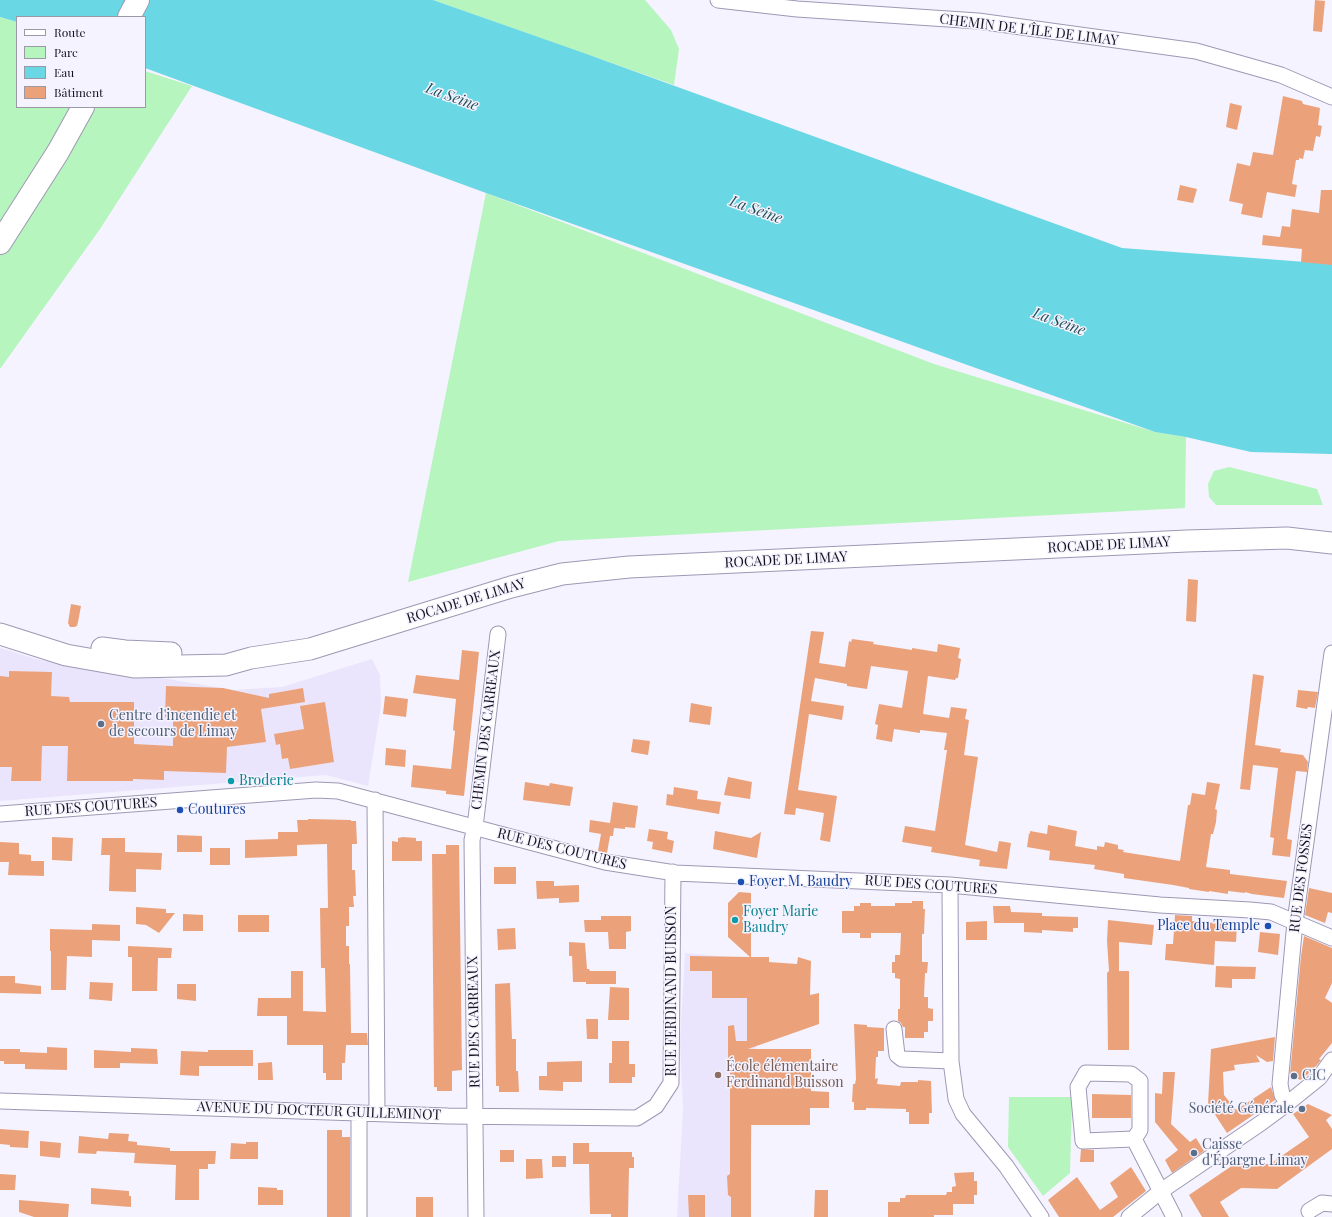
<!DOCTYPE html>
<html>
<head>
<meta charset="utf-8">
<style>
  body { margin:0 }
  #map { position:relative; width:1332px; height:1217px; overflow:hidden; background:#f5f3ff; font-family:"Playfair Display",serif }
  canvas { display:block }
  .legend { position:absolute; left:16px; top:16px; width:130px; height:92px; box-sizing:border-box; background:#f5f3ff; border:1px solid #9b99a5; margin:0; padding:5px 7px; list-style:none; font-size:12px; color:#15121d }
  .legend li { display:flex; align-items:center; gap:8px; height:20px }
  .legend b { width:20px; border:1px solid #9b99a5 }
</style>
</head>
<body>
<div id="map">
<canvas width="1332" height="1217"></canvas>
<ul class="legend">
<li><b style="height:5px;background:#fff"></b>Route</li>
<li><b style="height:11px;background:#b6f5be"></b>Parc</li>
<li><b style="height:11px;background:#6ad7e5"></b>Eau</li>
<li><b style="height:11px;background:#eba27b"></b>Bâtiment</li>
</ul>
</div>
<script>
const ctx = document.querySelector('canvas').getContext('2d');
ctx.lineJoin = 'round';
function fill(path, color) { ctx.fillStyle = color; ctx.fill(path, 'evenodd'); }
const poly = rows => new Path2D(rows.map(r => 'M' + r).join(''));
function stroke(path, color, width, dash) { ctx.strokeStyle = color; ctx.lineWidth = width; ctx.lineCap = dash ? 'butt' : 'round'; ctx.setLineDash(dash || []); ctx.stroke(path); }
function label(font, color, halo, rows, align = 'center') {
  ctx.font = font + ' "Playfair Display",serif'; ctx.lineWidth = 3; ctx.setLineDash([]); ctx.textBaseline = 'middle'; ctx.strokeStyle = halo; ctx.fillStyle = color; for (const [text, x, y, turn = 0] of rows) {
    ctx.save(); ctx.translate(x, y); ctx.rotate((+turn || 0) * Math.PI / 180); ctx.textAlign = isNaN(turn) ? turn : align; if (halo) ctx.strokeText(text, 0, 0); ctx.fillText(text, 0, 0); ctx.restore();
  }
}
const built = poly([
  [0,648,36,659,94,670,162,678,233,690,282,687,372,659,380,675,381,706,368,786,326,775,0,801],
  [685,953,760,960,748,1217,677,1217,683,1109,680,1041]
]);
const green = poly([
  [433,0,645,0,671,30,679,49,674,85],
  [0,17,17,22,17,107,145,107,145,71,192,86,100,229,0,369],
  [486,193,934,364,1155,432,1186,437,1185,508,559,541,408,582],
  [1229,467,1317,489,1323,505,1216,505,1209,497,1208,484,1214,471],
  [1009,1097,1072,1097,1070,1173,1043,1196,1008,1147]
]);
const water = poly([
  [0,0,433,0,581,52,1122,248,1332,264,1332,454,1251,452,1186,437,1155,432,486,193,145,68,145,17,17,17,17,22,0,17]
]);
const building = poly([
  [1315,0,1325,1,1322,32,1313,31],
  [1283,96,1302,101,1303,104,1320,108,1318,125,1322,126,1320,137,1316,136,1313,151,1305,150,1303,159,1299,158,1299,160,1296,160,1292,184,1297,185,1295,197,1267,192,1262,218,1241,214,1243,204,1229,201,1237,163,1250,166,1253,152,1273,155],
  [1230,103,1242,106,1237,130,1226,127],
  [1180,185,1197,189,1193,203,1177,200],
  [1321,190,1332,190,1332,265,1301,262,1302,249,1262,245,1263,235,1280,237,1282,226,1290,227,1292,209,1319,213],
  [1188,579,1198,580,1196,622,1186,621],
  [71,604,81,606,78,622,77,626,74,627,70,627,68,623],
  [811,631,824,632,819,663,845,667,849,641,851,642,852,639,874,642,873,644,912,650,912,648,937,652,938,644,960,648,958,658,961,659,958,678,956,678,955,680,928,676,923,714,949,718,951,707,967,709,965,719,969,720,964,755,978,757,965,845,997,852,999,841,1011,843,1007,869,979,866,980,860,931,852,932,847,902,842,905,826,935,831,947,750,944,750,947,733,920,730,920,733,894,729,892,742,876,739,878,725,875,724,879,704,902,708,908,671,871,666,867,689,847,686,847,684,815,678,811,701,844,706,842,720,809,714,798,790,837,796,830,842,820,840,824,813,796,808,795,815,784,814],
  [462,650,479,652,464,796,446,794,446,791,411,787,413,765,451,769,455,731,453,730,456,699,413,693,416,675,459,680],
  [9,671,52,672,51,696,69,697,70,702,134,702,134,744,173,746,173,717,165,717,166,686,223,688,269,698,269,694,303,688,305,702,261,709,266,742,227,747,226,773,164,771,164,780,133,779,133,781,67,781,68,746,42,746,41,781,11,781,12,767,0,767,0,676,9,677],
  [1253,674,1264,676,1255,745,1281,749,1280,752,1303,755,1308,762,1307,772,1296,771,1287,839,1292,840,1290,857,1272,855,1274,838,1270,837,1278,768,1253,765,1250,790,1240,789],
  [1298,690,1318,692,1315,708,1308,707,1307,709,1296,707],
  [385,696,408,699,406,717,383,714],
  [325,702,334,762,290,769,288,758,282,759,280,744,276,745,274,734,304,729,300,706],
  [691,703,712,707,710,725,689,722],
  [633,739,650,741,648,755,631,752],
  [386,748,406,750,405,767,385,765],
  [728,777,752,782,750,799,724,795],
  [525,782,549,786,550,783,573,787,570,806,523,800],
  [1207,782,1220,784,1215,809,1217,810,1216,822,1213,834,1211,834,1206,867,1230,870,1230,874,1287,881,1284,898,1252,894,1245,892,1245,893,1228,891,1228,894,1209,891,1209,892,1189,889,1189,888,1173,885,1124,878,1124,874,1094,869,1095,865,1049,860,1050,851,1027,847,1029,833,1030,834,1030,831,1047,834,1048,825,1077,831,1075,846,1097,850,1097,846,1104,847,1105,842,1118,845,1118,849,1124,850,1123,852,1180,861,1188,805,1190,805,1192,793,1205,795],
  [674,787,698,791,697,799,721,802,719,814,666,805,667,794,673,795],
  [613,802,638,806,635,828,625,827,625,829,614,828,613,836,610,836,607,853,598,851,601,834,589,832,590,820,610,823],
  [308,819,351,820,351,821,356,821,357,844,352,844,352,870,355,870,356,896,353,896,354,907,349,907,349,926,346,926,346,946,349,946,349,964,350,964,351,1033,367,1033,368,1045,346,1045,345,1063,342,1063,342,1080,326,1080,326,1073,323,1073,323,1045,287,1045,287,1016,257,1016,258,998,291,998,291,971,303,971,303,1011,326,1012,325,968,321,968,320,908,328,908,327,844,297,845,297,856,245,858,245,840,278,839,278,832,298,832,297,820,308,820],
  [649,829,668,832,667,839,674,841,672,853,652,849,653,842,647,841],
  [715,831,751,838,761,832,757,858,713,849],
  [177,835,202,836,202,852,177,852],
  [52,837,73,838,72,861,52,860],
  [403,837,416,838,416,841,422,841,422,861,392,861,392,841,398,842,398,838],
  [102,838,125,838,125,852,162,853,161,870,136,869,136,892,109,891,110,855,101,855],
  [0,842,19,843,19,854,31,855,31,861,44,861,44,876,8,875,9,862,0,862],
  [446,845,459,845,462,1070,452,1071,452,1091,437,1091,437,1087,434,1087,432,854,446,854],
  [210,848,230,848,230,865,210,865],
  [494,867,516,867,516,884,494,884],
  [536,881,554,881,554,886,579,885,579,902,559,903,559,898,537,899],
  [1309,888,1332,893,1332,913,1328,912,1325,923,1305,915],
  [739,892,751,893,751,908,743,907,743,932,751,932,751,957,769,957,769,962,797,964,798,957,811,961,810,995,819,993,819,1024,748,1049,811,1049,811,1091,829,1092,829,1108,810,1108,810,1125,751,1125,751,1217,731,1217,731,1197,728,1195,727,1176,730,1174,730,1062,728,1060,728,1026,734,1025,736,1041,747,1041,747,998,712,998,712,971,690,971,690,956,750,957,728,937,728,903],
  [912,901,923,901,923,909,925,909,924,934,922,934,922,962,928,962,927,973,925,973,924,997,928,997,928,1008,933,1009,933,1021,928,1021,928,1032,924,1032,924,1038,905,1038,905,1027,903,1027,901,1023,898,1021,898,1009,900,1009,900,979,895,978,895,973,892,973,892,962,895,962,895,955,900,955,901,933,871,933,871,938,860,938,860,933,842,933,842,911,854,911,854,906,860,906,860,903,871,903,871,906,895,906,895,903,912,903],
  [993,906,1010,906,1011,912,1042,913,1042,916,1078,917,1078,928,1073,928,1073,932,1042,930,1042,933,1024,932,1024,923,994,923],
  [136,907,166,909,166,913,175,913,159,933,146,925,136,924],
  [183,914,203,915,203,931,183,931],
  [238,915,269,915,269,932,238,932],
  [1175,915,1192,916,1192,921,1237,925,1236,942,1215,941,1214,965,1165,960,1166,944,1173,944],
  [601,916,631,916,631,931,626,932,626,949,609,949,608,932,585,932,584,920,601,920],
  [1108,920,1154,925,1152,945,1119,942,1119,971,1129,971,1129,1050,1108,1050,1107,973,1109,971,1107,941],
  [987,921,987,940,966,940,966,922],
  [92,924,120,925,120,941,92,940,92,957,67,956,66,990,51,990,51,951,50,951,50,929,92,930],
  [515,928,516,949,498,950,497,929],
  [1260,932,1280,934,1278,955,1258,952],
  [1304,936,1332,948,1332,983,1325,998,1332,1003,1332,1043,1319,1059,1321,1060,1318,1064,1307,1075,1300,1080,1290,1074,1301,956],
  [569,942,585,943,587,969,589,969,590,971,616,971,616,984,586,984,586,982,573,982,572,956,569,956],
  [128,946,172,948,171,958,158,958,157,991,132,991,132,957,128,957],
  [1216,966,1256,967,1255,979,1232,979,1232,988,1215,987],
  [0,976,15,976,15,983,41,986,41,994,0,993],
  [90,982,113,983,112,1001,89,999],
  [510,983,512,1039,516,1039,516,1071,518,1071,519,1092,499,1092,499,1086,496,1086,495,984],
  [177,984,196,984,196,1001,177,999],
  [610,987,629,988,629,1020,608,1020],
  [586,1019,598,1019,598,1039,587,1039],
  [854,1024,867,1025,867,1027,884,1028,884,1051,878,1051,878,1057,876,1057,875,1079,878,1078,877,1084,900,1086,901,1082,918,1082,918,1080,931,1081,932,1113,929,1113,929,1124,909,1124,909,1112,906,1112,906,1109,866,1108,866,1110,854,1110,854,1102,852,1102,853,1084,855,1084,856,1079],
  [1275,1037,1273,1061,1267,1062,1256,1055,1260,1062,1234,1065,1235,1070,1223,1072,1224,1095,1236,1110,1271,1087,1275,1100,1227,1133,1212,1110,1210,1110,1208,1104,1211,1049],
  [612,1041,629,1041,629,1064,635,1064,635,1077,632,1077,632,1083,609,1083,609,1063,612,1063],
  [47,1047,67,1048,67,1070,25,1069,25,1064,4,1064,4,1061,0,1061,0,1049,20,1049,20,1052,47,1053],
  [131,1048,157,1049,158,1064,120,1063,120,1068,94,1068,94,1050,131,1052],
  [208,1050,253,1050,253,1066,199,1066,199,1076,180,1075,181,1051,208,1052],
  [582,1061,582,1082,563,1082,563,1091,539,1090,539,1076,547,1076,547,1062],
  [272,1062,273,1080,258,1080,258,1063],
  [1163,1072,1175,1072,1171,1124,1190,1142,1196,1138,1204,1151,1172,1173,1165,1160,1178,1150,1155,1122,1155,1093,1162,1094],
  [1092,1094,1131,1095,1131,1118,1092,1118],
  [1308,1104,1332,1115,1326,1120,1332,1129,1332,1149,1277,1189,1241,1188,1220,1202,1229,1217,1202,1217,1189,1195,1236,1163,1270,1164,1309,1137,1293,1114],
  [0,1129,29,1131,28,1148,10,1147,10,1145,0,1144],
  [327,1130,342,1130,342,1137,350,1137,350,1217,327,1217],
  [109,1133,129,1134,128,1141,137,1142,137,1145,170,1148,170,1151,216,1151,215,1164,208,1164,208,1169,199,1169,199,1200,175,1200,176,1165,134,1163,135,1153,97,1151,96,1154,78,1153,79,1136,108,1139],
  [40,1141,61,1143,60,1158,40,1156],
  [246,1142,258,1142,258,1159,230,1159,231,1143,246,1144],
  [573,1143,589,1143,589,1152,632,1152,632,1157,634,1157,634,1168,629,1168,628,1217,611,1217,611,1214,590,1214,589,1164,573,1164],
  [1081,1149,1094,1150,1094,1162,1080,1162],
  [500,1150,514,1150,514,1162,500,1162],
  [552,1156,566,1156,566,1167,552,1167],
  [526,1159,542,1159,543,1178,526,1179],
  [1131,1167,1146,1191,1113,1217,1059,1217,1048,1200,1077,1177,1100,1210,1118,1197,1110,1183],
  [974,1172,974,1181,977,1181,977,1195,974,1195,974,1204,953,1204,953,1215,934,1215,934,1217,888,1217,888,1202,900,1202,900,1198,905,1198,906,1195,946,1195,947,1192,952,1192,952,1187,956,1186,954,1173],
  [0,1174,16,1175,15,1190,0,1190],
  [258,1187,277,1188,277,1190,283,1190,283,1205,258,1205],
  [91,1188,129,1191,129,1196,131,1196,131,1207,91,1204],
  [815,1190,828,1190,828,1217,814,1217],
  [688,1195,705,1195,705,1217,689,1217],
  [416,1197,433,1197,433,1217,416,1217],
  [19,1200,69,1204,68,1217,34,1217,19,1212]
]);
const minor = poly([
  [718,0,797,9,978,21,1196,51,1281,75,1332,97],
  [375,800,377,1113],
  [0,814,316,790,338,791,605,862,675,873,950,885,1160,905,1250,910,1271,912,1332,938],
  [950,885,951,1061,956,1099,963,1114,1006,1166,1041,1217],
  [894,1029,897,1055,902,1059,951,1061],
  [0,1101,448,1116,637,1118,656,1106,671,1083,673,872],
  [1288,1103,1282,1095,1280,1084,1295,922,1332,653],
  [359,1113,359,1217],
  [1134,1139,1083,1141,1078,1087,1086,1073,1131,1074,1140,1081,1140,1130,1134,1139,1174,1217],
  [1309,1211,1322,1203,1332,1204],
  [476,1217,472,840,475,827,498,634],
  [1129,1217,1161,1191,1261,1123,1288,1103,1319,1078,1332,1060]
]);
const secondary = poly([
  [0,634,66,655,134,667,226,665,251,658,310,649,511,587,562,574,629,567,1187,541,1287,538,1332,543],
  [102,648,125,651,171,653]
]);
const primary = poly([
  [129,17,138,0],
  [0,243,58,152,83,107]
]);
const markers = [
  [101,724,4,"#5c6f8a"],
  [231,781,4,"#0f9aa8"],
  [180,810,4,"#1a4fb4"],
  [741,882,4,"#1a4fb4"],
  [735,920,4,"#0f9aa8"],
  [1268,926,4,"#1a4fb4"],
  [718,1075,4,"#8d6e63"],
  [1294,1076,4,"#5c6f8a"],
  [1302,1109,4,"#5c6f8a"],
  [1194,1153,4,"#5c6f8a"]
];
const streetNames = [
  ["CHEMIN DE L'ÎLE DE LIMAY",1029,30,7],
  ["ROCADE DE LIMAY",1109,545,-3],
  ["ROCADE DE LIMAY",786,560,-3],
  ["ROCADE DE LIMAY",466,601,-17],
  ["CHEMIN DES CARREAUX",486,730,-83],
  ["RUE DES COUTURES",91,807,-4],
  ["RUE DES COUTURES",562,849,14],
  ["RUE DES FOSSES",1301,878,-83],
  ["RUE DES COUTURES",931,885,4],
  ["RUE FERDINAND BUISSON",672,991,-90],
  ["RUE DES CARREAUX",474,1022,-91],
  ["AVENUE DU DOCTEUR GUILLEMINOT",319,1111,2]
];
const serviceNames = [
  ["Centre d'incendie et",109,716],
  ["de secours de Limay",109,732],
  ["CIC",1302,1076],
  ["Société Générale",1294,1109,"right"],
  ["Caisse",1202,1145],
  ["d'Épargne Limay",1202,1161]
];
const cultureNames = [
  ["Broderie",239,781],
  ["Foyer Marie",743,912],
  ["Baudry",743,928]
];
const transitNames = [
  ["Coutures",188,810],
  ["Foyer M. Baudry",749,882],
  ["Place du Temple",1260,926,"right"]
];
const educationNames = [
  ["École élémentaire",726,1067],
  ["Ferdinand Buisson",726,1083]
];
const waterNames = [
  ["La Seine",452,97,20],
  ["La Seine",756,210,20],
  ["La Seine",1059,322,20]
];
fill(built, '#eae5fc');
fill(green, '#b6f5be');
fill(water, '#6ad7e5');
fill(building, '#eba27b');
stroke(minor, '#9e98b4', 17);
stroke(secondary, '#9e98b4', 23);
stroke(primary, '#9e98b4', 24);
stroke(minor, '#fff', 15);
stroke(secondary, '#fff', 21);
stroke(primary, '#fff', 22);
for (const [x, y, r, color] of markers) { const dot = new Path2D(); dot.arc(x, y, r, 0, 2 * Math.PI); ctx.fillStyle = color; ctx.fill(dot); stroke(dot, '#f5f3ff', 1.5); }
label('14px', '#15121d', '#f5f3ff', streetNames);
label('14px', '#4e5e75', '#f5f3ff', serviceNames, 'left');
label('14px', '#0d838f', '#f5f3ff', cultureNames, 'left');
label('14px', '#164399', '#f5f3ff', transitNames, 'left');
label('14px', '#785e54', '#f5f3ff', educationNames, 'left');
label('italic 15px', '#1f4f55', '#f5f3ff', waterNames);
</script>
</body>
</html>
